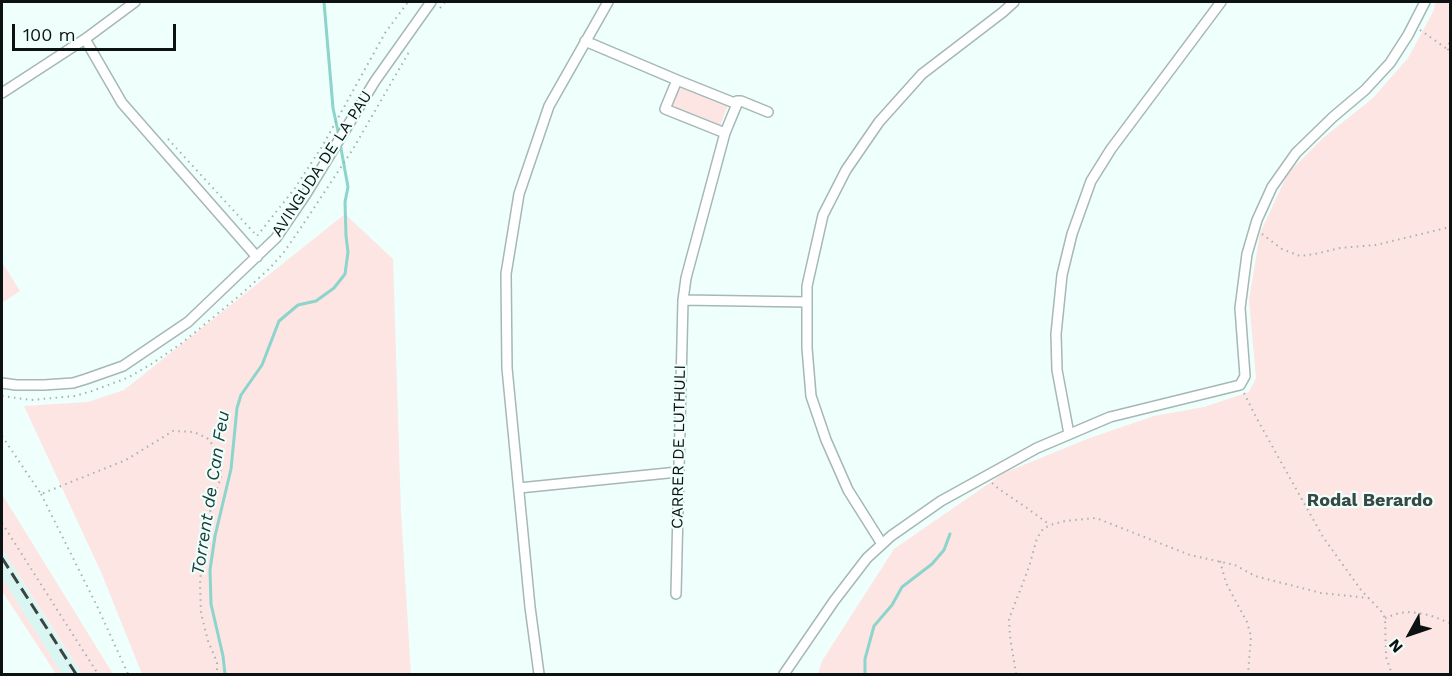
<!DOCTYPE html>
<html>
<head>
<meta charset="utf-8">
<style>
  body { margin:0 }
  #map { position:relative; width:1452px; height:676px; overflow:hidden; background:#effffc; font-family:"Work Sans",sans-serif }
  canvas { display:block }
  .frame { position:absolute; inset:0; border:3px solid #0b1211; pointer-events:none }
  .north { position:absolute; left:1380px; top:604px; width:60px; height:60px; -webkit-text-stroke:4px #effffc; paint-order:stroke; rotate:230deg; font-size:16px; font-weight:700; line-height:24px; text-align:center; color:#0b1211 }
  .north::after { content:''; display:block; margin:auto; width:21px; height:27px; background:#0b1211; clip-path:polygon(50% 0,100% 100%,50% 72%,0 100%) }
  .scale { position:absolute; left:12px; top:24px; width:164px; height:27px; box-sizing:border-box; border:3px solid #0b1211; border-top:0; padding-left:8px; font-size:18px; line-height:21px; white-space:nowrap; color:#0b1211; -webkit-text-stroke:4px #effffc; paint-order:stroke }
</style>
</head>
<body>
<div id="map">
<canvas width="1452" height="676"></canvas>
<div class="frame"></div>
<div class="north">N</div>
<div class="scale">100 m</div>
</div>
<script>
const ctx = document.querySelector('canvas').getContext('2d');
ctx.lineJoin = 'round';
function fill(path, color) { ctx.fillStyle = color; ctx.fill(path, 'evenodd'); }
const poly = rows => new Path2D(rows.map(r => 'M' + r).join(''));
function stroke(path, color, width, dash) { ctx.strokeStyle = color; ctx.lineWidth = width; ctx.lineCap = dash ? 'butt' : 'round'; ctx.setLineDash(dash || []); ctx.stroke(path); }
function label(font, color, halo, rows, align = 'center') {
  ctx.font = font + ' "Work Sans",sans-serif'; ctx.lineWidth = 4.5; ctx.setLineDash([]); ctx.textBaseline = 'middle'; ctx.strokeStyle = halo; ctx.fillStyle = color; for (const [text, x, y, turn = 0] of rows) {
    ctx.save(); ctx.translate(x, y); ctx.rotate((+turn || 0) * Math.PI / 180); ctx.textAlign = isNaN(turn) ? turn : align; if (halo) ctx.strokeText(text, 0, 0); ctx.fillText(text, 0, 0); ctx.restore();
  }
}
const built = poly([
  [2,549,55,633,82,674,62,674,2,578]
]);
const green = poly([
  [1435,2,1450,2,1450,674,818,674,822,661,894,549,1004,473,1087,439,1154,416,1204,407,1249,392,1256,378,1249,300,1260,233,1288,173,1323,138,1373,98,1408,58,1434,10],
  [680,86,728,105,720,126,672,107],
  [345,214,393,259,401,512,411,674,142,674,101,572,24,406,88,402,124,390],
  [2,262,20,291,2,303],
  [2,494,113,674,82,674,2,549],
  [2,578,62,674,56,674,2,591]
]);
const stream = poly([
  [324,2,333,108,339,136],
  [225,674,223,656,211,604,210,570,215,536,231,469,237,408,241,395,262,365,279,321,298,305,316,301,334,288,345,274,348,252,346,236,345,202,348,187,340,143],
  [865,674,865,659,874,626,892,605,902,587,932,564,944,550,950,534]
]);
const path = poly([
  [440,8,445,2],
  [1420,30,1450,51],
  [1450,37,1448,49,1450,53],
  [168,139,257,236,295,188,323,145,385,33,408,2],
  [1262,234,1282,249,1300,256,1315,254,1340,248,1376,245,1450,227],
  [1244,393,1257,419,1323,537,1361,590,1381,611,1385,618,1386,657,1392,674],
  [2,396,31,400,75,396,92,391,127,378,150,365,182,343,239,296,269,269,284,252,302,226,353,149,409,52],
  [2,436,41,494,126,460,173,431,194,432,207,438,217,450,220,463,221,478,217,488,204,533,200,584,201,613,208,641,217,662,217,674],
  [992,483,999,489,1027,508,1050,525],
  [41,494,97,606,128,674],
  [2,523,98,674],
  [1220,561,1226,583,1247,622,1251,636,1248,674],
  [1385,618,1399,613,1411,612,1429,615,1450,623],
  [1016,674,1010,636,1009,619,1029,567,1037,538,1043,529,1050,525,1065,521,1096,518,1190,555,1235,565,1255,576,1321,593,1369,598]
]);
const street = poly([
  [85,39,122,103,257,257],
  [585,41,677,80],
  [2,93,85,39,135,2],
  [737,104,737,101,741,101,768,112],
  [683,300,807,302],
  [2,383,16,385,44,385,73,383,86,379,123,366,188,322,276,238,306,194,375,81,431,2],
  [1069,434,1057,370,1056,334,1062,275,1072,234,1091,181,1111,149,1221,2],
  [519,488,678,472],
  [882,544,848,490,826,440,811,396,807,348,807,286,823,215,846,170,879,122,922,74,1003,12,1014,2],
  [676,594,683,300,686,278,725,133,737,104,677,80,665,109,725,133],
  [539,674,530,607,507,368,506,274,519,194,549,106,608,2],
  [784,674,834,601,867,558,891,536,941,501,1037,448,1110,417,1240,385,1245,376,1240,308,1247,254,1257,220,1272,187,1296,153,1333,117,1365,90,1390,63,1408,35,1425,2]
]);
const rail = poly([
  [2,558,76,674]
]);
const streetNames = [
  ["AVINGUDA DE LA PAU",322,164,-57],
  ["CARRER DE LUTHULI",679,447,-89]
];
const waterNames = [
  ["Torrent de Can Feu",211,493,-81]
];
const neighbourhoodNames = [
  ["Rodal Berardo",1370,501]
];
fill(built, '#d9f6f2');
fill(green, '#fde5e4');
stroke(stream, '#8bd5cc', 3);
stroke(street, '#a5b8b5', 12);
stroke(path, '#a5b2b0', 2, [1.5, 4.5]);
stroke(street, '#fff', 9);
stroke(rail, '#3c4443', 3, [12, 6]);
label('16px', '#0b1211', '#effffc', streetNames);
label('italic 18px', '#1c403c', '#effffc', waterNames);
label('bold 18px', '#374845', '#effffc', neighbourhoodNames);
</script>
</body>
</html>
